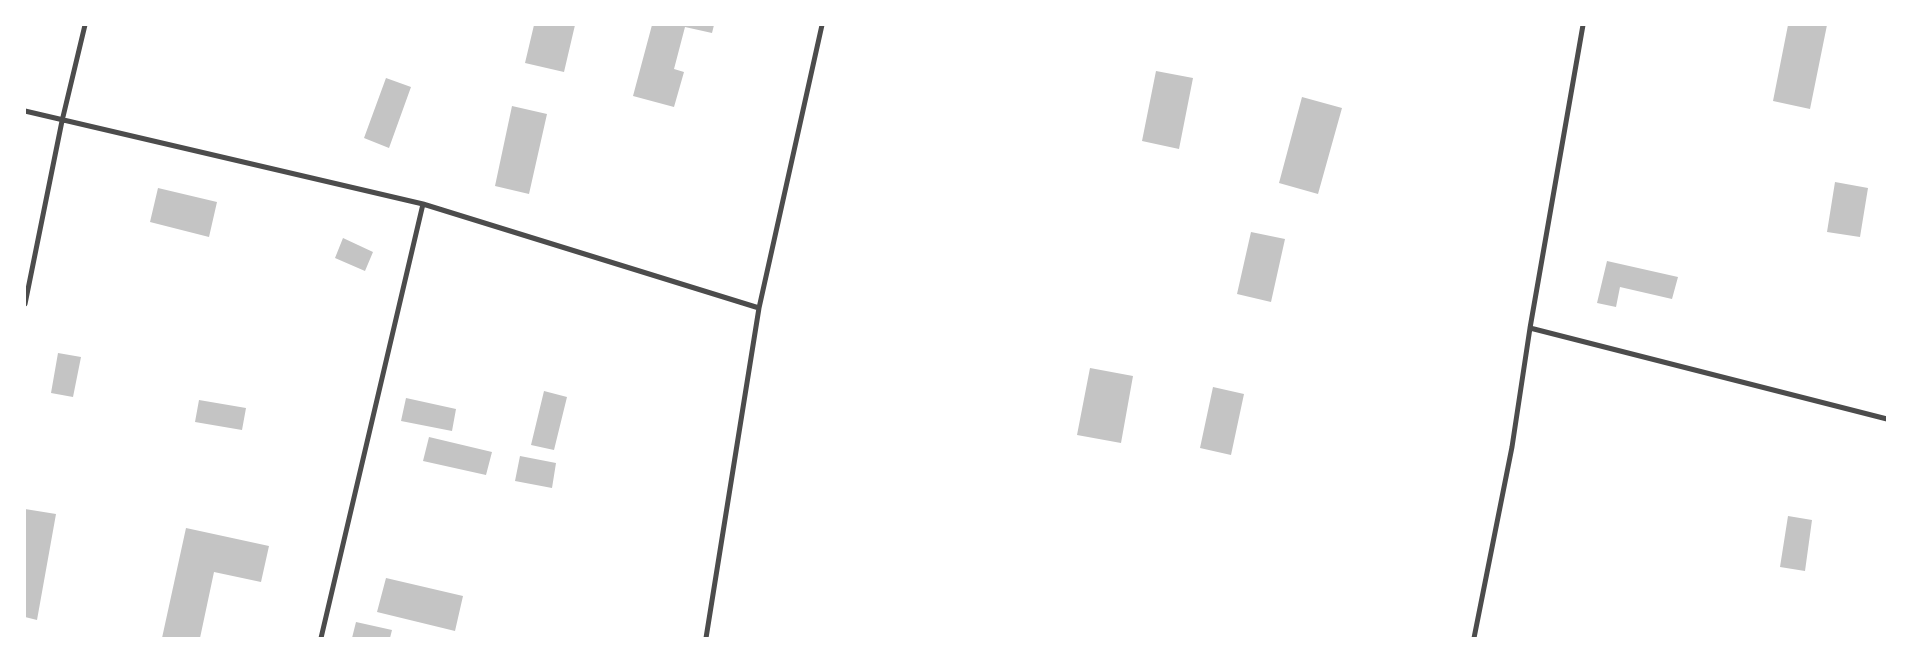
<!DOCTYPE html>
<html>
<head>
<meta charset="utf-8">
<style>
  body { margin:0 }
  #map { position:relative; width:1912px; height:663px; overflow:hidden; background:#fff; font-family:Cabin,sans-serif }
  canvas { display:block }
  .frame { position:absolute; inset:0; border:26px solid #fff; pointer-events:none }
</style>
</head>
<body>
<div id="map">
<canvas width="1912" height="663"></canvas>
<div class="frame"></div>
</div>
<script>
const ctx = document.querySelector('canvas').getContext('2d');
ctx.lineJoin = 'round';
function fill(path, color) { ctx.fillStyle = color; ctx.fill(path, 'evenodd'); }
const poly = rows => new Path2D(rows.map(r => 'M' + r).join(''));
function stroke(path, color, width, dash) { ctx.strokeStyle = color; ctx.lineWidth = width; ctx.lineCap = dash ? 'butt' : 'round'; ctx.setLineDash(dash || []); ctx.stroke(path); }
const building = poly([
  [534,25,575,25,564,72,525,63],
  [652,25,714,25,712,33,685,27,674,69,684,72,674,107,633,96],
  [1788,25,1827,25,1810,109,1773,101],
  [1156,71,1193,78,1179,149,1142,141],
  [386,78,411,87,389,148,364,138],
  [1302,97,1342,108,1318,194,1279,183],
  [512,106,547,114,529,194,495,186],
  [1835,182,1868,188,1860,237,1827,232],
  [158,188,217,202,209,237,150,222],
  [1251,232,1285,239,1271,302,1237,294],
  [343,238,373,252,365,271,335,258],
  [1607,261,1678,277,1672,299,1620,287,1616,307,1597,303],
  [58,353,81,357,73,397,51,393],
  [1090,368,1133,376,1121,443,1077,435],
  [1213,387,1244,394,1231,455,1200,448],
  [544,391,567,397,554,450,531,445],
  [406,398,456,409,452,431,401,421],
  [199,400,246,408,242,430,195,422],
  [429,437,492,452,486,475,423,461],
  [520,456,556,463,552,488,515,481],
  [25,509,56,514,37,620,25,617],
  [1788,516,1812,520,1805,571,1780,567],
  [186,528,269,546,261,582,214,572,200,638,162,638],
  [386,578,463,596,455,631,377,612],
  [356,622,392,630,390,638,352,638]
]);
const minor = poly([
  [25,111,423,204,759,308],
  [25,304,62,121,85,25],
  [1530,328,1887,419],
  [321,638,423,204],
  [706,638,759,308,822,25],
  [1474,638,1512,447,1530,328,1583,25]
]);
fill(building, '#c4c4c4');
stroke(minor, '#4c4c4c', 5);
</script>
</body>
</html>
